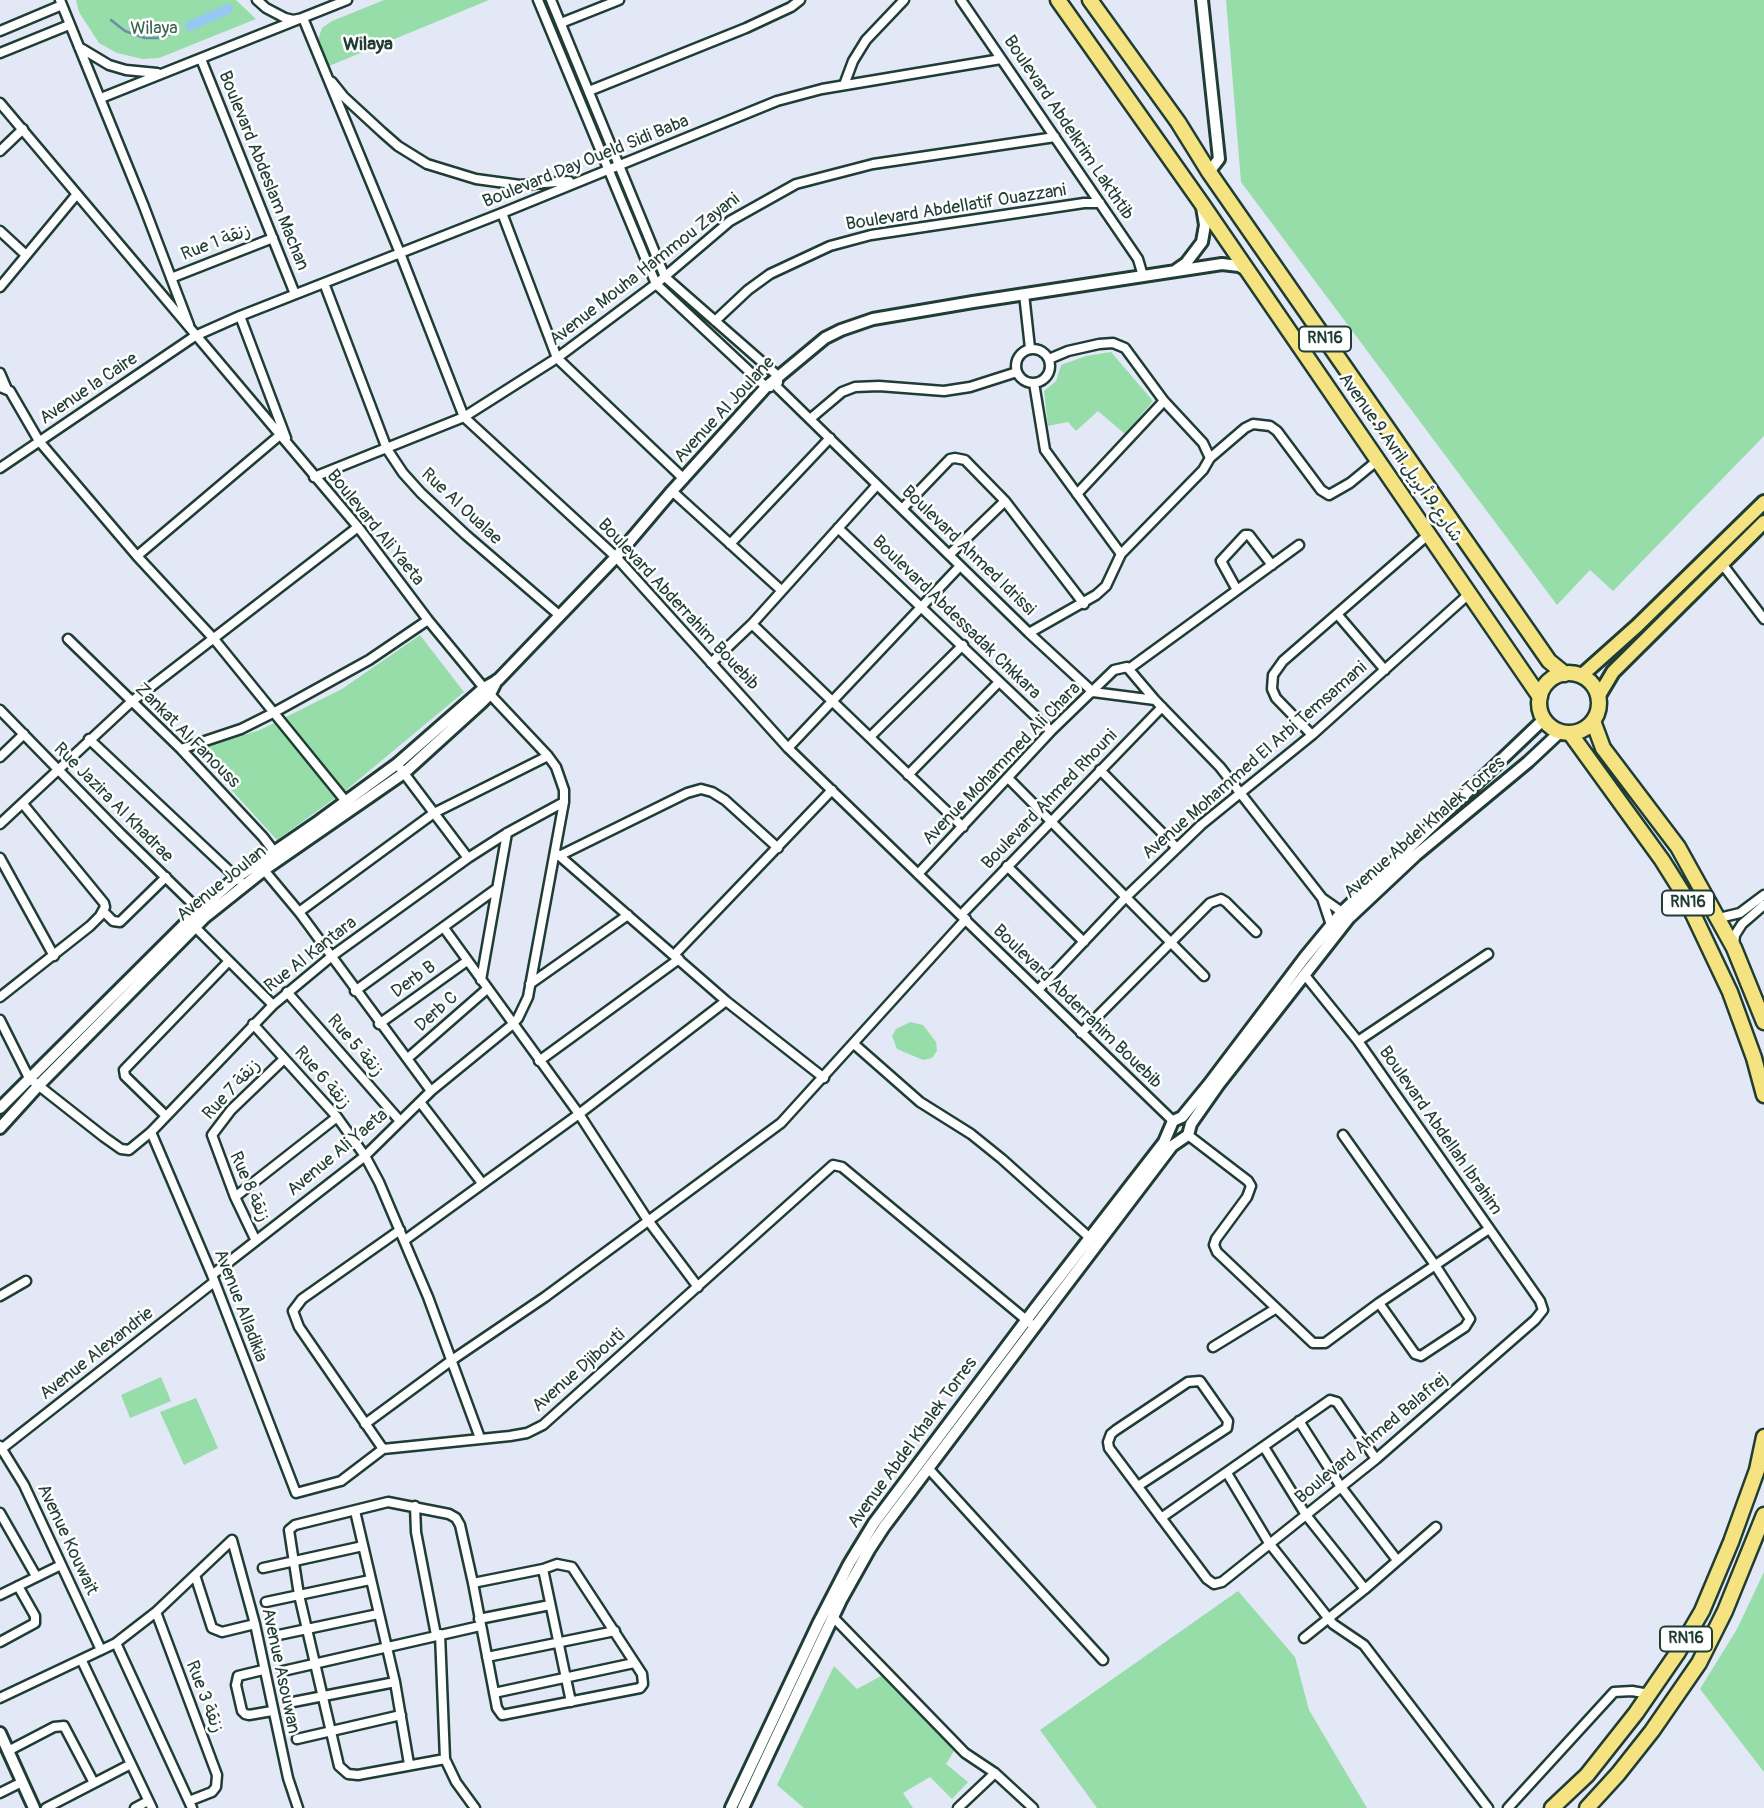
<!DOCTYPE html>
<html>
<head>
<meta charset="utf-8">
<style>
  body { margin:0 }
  canvas { display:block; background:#e2e8f6 }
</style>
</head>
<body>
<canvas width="1764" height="1808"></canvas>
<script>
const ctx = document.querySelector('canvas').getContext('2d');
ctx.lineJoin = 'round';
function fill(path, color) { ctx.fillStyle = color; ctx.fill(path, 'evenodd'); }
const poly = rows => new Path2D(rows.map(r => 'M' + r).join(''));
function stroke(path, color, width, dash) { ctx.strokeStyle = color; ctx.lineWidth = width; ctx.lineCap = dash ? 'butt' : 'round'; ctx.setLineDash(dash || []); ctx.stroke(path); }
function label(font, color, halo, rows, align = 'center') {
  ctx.font = font + ' Pangolin,"Playpen Sans Arabic",sans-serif'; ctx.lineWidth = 5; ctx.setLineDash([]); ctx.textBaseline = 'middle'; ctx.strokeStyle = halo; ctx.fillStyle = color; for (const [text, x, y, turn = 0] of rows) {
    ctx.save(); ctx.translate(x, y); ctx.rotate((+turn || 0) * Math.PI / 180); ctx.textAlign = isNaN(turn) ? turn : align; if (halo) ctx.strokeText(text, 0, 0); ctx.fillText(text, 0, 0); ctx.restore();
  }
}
const green = poly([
  [76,0,236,0,256,19,159,58,143,59,117,53,99,43,79,12],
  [384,0,489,0,329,66,319,46,318,40,322,28,332,21],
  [1226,0,1764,0,1764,436,1613,591,1590,570,1557,605,1241,182],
  [1111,352,1153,401,1125,434,1098,411,1076,431,1068,422,1048,426,1044,391,1056,381,1061,365,1086,356],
  [420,635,464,692,345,791,277,840,195,750,260,730,342,689],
  [910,1022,923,1025,936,1042,937,1051,932,1058,923,1060,897,1049,892,1036,896,1029],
  [161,1377,171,1401,130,1418,121,1395],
  [196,1398,218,1448,184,1465,160,1412],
  [1764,1572,1764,1772,1700,1689,1737,1629],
  [1238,1591,1295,1657,1309,1710,1367,1808,1097,1808,1040,1730],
  [834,1666,857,1689,881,1676,897,1682,957,1746,946,1764,968,1782,952,1799,930,1777,903,1793,913,1808,804,1808,777,1785]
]);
const stream = poly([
  [111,20,125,31,145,38,158,38,173,33]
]);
const canal = poly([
  [190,26,228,9]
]);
const street = poly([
  [60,0,143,204,189,325],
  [257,0,266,8,285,18,293,20,303,18,400,253,464,417,616,557,788,748,1173,1121],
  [538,0,656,284,766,387,770,387],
  [551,0,665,277,778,376,778,382],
  [961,0,1138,259,1143,276],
  [561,23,619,0],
  [0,31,62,5],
  [79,47,109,65,126,70,157,73],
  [0,53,69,25],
  [201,59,295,294],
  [332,82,344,97,382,132,398,146,427,164,476,179,520,185,569,181],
  [844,85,853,61,866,40,904,0],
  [589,91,746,28,791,7,800,0],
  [101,98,347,0],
  [0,103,358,527,428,620,484,688,548,756,556,767,564,790,564,802,528,997,518,1018,513,1024,431,1091,365,1156,212,1275],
  [0,151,23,129],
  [502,213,557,358,684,479],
  [0,231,26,255],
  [171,278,273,238],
  [324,283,387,449,403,473,421,493,466,535,559,615],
  [0,287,77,194],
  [1024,294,1030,348],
  [240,316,286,438],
  [715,321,748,290,770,274,830,246,871,235,937,225,1084,203,1100,203],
  '1016 366a17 17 0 1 1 34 0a17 17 0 1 1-34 0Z',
  [0,373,6,387],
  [1034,383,1045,450,1121,554],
  [0,387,10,391,39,441,137,556,214,639,348,804],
  [778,388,1029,633,1093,692,1155,700],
  [810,419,842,392,855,387,879,386,944,391,970,387,1017,372],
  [1210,458,1245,428,1253,424,1270,426,1277,431,1321,490,1329,495,1350,483,1378,460],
  [0,468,195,336,240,316,502,213,777,101,822,89,1001,59],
  [314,477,464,417,557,358,656,284,730,221,796,184,873,164,1055,137],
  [672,491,781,590],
  [1077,494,1164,401],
  [902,509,950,459,955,458,965,460,1005,501,1084,604],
  [838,528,1051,731],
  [730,544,830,438],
  [949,555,1005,501],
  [137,556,280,435],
  [1723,565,1764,619],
  [1237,590,1221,561,1245,535,1249,535,1272,565],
  [1337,614,1385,670],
  [752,624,963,827],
  [1029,633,1096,595,1106,586,1121,554,1203,470,1210,458,1203,443,1164,401,1125,348,1113,343,1099,344,1068,351,1049,359],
  [68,639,181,749,263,837,276,854],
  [711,663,752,624,877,485],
  [1130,668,1299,545],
  [0,710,121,834,201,912],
  [1312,735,1276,698,1272,689,1273,675,1283,661,1429,534],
  [870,737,963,645],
  [89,739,240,881],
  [788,748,960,566],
  [181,749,241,729,273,713,369,660,428,620],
  [0,757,24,734],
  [397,764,468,858],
  [1100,770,1176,847],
  [908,775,999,682],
  [1008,778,1204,976],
  [0,824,131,702,358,527],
  [555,852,726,1001,824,1078],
  [559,856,687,793,701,789,712,792,725,800,778,848],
  [0,858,54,956],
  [1007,866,1084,942],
  [264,870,299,912,431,1091],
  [918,874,1051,731,1114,670,1127,667,1155,700,1220,767,1322,898,1342,912],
  [1322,898,1331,925],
  [103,911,113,921,120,922,166,877],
  [299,912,434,813,548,756],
  [961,915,1162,707],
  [1719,918,1740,913,1764,895],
  [195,927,273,1005],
  [444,928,579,1114,647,1219,698,1287],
  [1734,945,1735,935,1742,924,1764,905],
  [674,955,832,790],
  [481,980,507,833],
  [530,984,628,915],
  [1038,990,1125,898,1201,825,1312,735,1470,593],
  [355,991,496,889],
  [287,992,400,1121],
  [0,997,90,926,100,916,105,907,104,903,23,804],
  [0,1020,29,1078,104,1137,121,1149,129,1150,151,1132,273,1005,332,956,468,858,507,833,564,802],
  [253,1024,337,1117,365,1156,379,1182,428,1297,480,1438],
  [379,1024,467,961],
  [1081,1033,1210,903,1221,899,1226,902,1256,932],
  [1358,1041,1488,954],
  [854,1044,920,1102,971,1134,1002,1159,1090,1238],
  [408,1058,487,989],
  [539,1061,679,959],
  [420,1102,482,1183],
  [166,1116,125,1076,124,1070,229,961],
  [151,1132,212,1275,296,1493,341,1481,383,1449,510,1436,527,1433,543,1425,833,1165,842,1167,1030,1323],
  [1188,1135,1248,1181,1251,1186,1247,1197,1216,1239,1214,1245,1217,1252,1313,1343,1325,1343,1379,1303,1489,1229],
  [1343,1135,1435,1265,1470,1319,1465,1327,1421,1356,1415,1354,1379,1303],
  [235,1197,337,1117],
  [405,1240,579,1114,726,1001],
  [256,1241,235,1197,212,1135,231,1110,284,1059],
  [0,1296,26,1281],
  [1213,1347,1275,1309],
  [1299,1421,1341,1487,1397,1560],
  [365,1424,452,1360,545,1297,781,1123,966,919],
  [0,1446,24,1485,101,1650],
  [1264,1447,1306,1515,1365,1589],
  [383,1449,299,1327,293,1311,302,1299,400,1230],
  [0,1450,214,1282],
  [928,1468,1103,1660],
  [1227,1473,1269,1543,1333,1624,1364,1645,1488,1808],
  [1138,1486,1227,1428,1228,1421,1200,1381,1188,1382,1116,1430,1111,1434,1108,1442,1109,1448,1207,1579,1214,1584,1222,1582,1376,1459,1535,1320,1543,1310,1540,1301,1358,1041,1304,974],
  [415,1506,416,1532,436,1635],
  [355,1511,395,1682,409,1764],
  [0,1513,36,1576],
  [1161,1518,1330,1400,1337,1402,1376,1459],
  [263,1568,363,1546],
  [543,1569,571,1702],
  [195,1575,212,1628,222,1632,255,1624],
  [0,1595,61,1565],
  [266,1602,370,1580],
  [156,1612,217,1775,216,1787,212,1792,189,1801],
  [833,1617,965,1753,995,1773,1033,1808],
  [479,1619,550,1605],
  [440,1634,445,1759,456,1782,475,1808],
  [274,1636,378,1614],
  [1304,1638,1365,1589,1436,1527],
  [0,1642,35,1623,35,1616,18,1586],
  [116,1643,192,1808],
  [487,1657,615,1631],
  [82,1661,152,1808],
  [263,1670,238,1676,236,1685,242,1711,245,1714,249,1715,272,1711],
  [283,1671,480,1626],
  [494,1693,634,1663],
  [0,1698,116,1643,156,1612,232,1540,255,1624,288,1778,298,1808],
  [288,1703,395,1682],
  [297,1739,401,1715],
  [8,1751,54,1727,64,1726,94,1783],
  [445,1759,358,1775,348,1774,339,1766,299,1595,289,1530,295,1525,388,1502,449,1514,456,1518,460,1525,473,1583,497,1708,502,1715,640,1688,643,1684,642,1674,572,1567,557,1564,543,1569,473,1583],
  [0,1793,22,1782],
  [46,1808,131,1764],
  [135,1808,148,1801],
  [958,1808,995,1773],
  [1508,1808,1614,1692,1632,1691,1649,1694]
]);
const secondary = poly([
  [1202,0,1219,159,1209,172],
  [1176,270,1186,263,1202,242,1205,225,1202,207],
  [0,1108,199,910,236,878,319,821,397,764,484,688,498,680,616,557,672,491,766,387,825,338,841,330,873,319,973,302,1222,264,1239,266,1247,270],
  [0,1128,39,1085,205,917,264,870,404,773,481,703,490,694,497,680],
  [0,1733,34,1808],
  [731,1808,819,1622,849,1564,874,1523,1037,1306,1164,1142,1173,1121,1182,1117,1209,1084,1305,957,1342,912,1544,719],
  [743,1808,841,1600,869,1550,884,1527,1052,1304,1172,1146,1188,1135,1191,1124,1219,1084,1349,918,1416,855,1528,762,1560,732]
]);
const primary = poly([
  [1581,676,1637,626,1764,502],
  [1598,697,1613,672,1764,522]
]);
const highway = poly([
  [1058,0,1202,204,1540,697],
  [1090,0,1178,122,1209,172,1549,661,1565,674],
  '1539 703a30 30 0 1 1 60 0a30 30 0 1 1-60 0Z',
  [1593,721,1603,748,1678,847,1734,948,1764,1022],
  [1570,733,1662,860,1684,895,1730,992,1754,1058,1764,1095],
  [1552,1808,1587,1775,1636,1713,1678,1652,1702,1611,1731,1542,1757,1470,1764,1437],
  [1587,1808,1618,1774,1652,1731,1699,1663,1725,1611,1764,1515]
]);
const shields = [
  [1325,339,52],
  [1688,903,52],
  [1686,1639,52]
];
const shieldNames = [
  ["RN16",1325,339],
  ["RN16",1688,903],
  ["RN16",1686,1639]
];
const parkNames = [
  ["Wilaya",154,29]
];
const streetNames = [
  ["Boulevard Abdelkrim Lakthtib",1068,128,56],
  ["Boulevard Day Oueld Sidi Baba",586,162,-22],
  ["Boulevard Abdeslam Machan",263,171,68],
  ["Boulevard Abdellatif Ouazzani",956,208,-9],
  ["Rue 1 زنقة",216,243,-21],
  ["Avenue Mouha Hammou Zayani",645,270,-38],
  ["Avenue la Caire",89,389,-34],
  ["Avenue Al Joulane",725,410,-47],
  ["Avenue 9 Avril شارع 9 أبريل",1400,458,55],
  ["Rue Al Oualae",461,507,43],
  ["Boulevard Ali Yaeta",375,528,51],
  ["Boulevard Ahmed Idrissi",968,551,44],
  ["Boulevard Abderrahim Bouebib",678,605,47],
  ["Boulevard Abdessadak Chkkara",956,618,44],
  ["Zankat Al Fanouss",187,736,45],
  ["Avenue Mohammed El Arbi Temsamani",1255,761,-41],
  ["Avenue Mohammed Ali Chara",1002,764,-46],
  ["Boulevard Ahmed Rhouni",1050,800,-46],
  ["Rue Jazira Al Khadrae",113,803,45],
  ["Avenue Abdel Khalek Torres",1425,828,-41],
  ["Avenue Joulan",222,884,-39],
  ["Rue Al Kantara",311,955,-38],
  ["Derb B",414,980,-36],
  ["Boulevard Abderrahim Bouebib",1077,1007,44],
  ["Derb C",437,1012,-42],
  ["Rue 5 زنقة",355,1046,49],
  ["Rue 6 زنقة",322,1078,49],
  ["Rue 7 زنقة",232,1090,-47],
  ["Boulevard Abdellah Ibrahim",1440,1131,55],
  ["Avenue Ali Yaeta",338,1153,-40],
  ["Rue 8 زنقة",249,1187,66],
  ["Avenue Alladikia",240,1306,69],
  ["Avenue Alexandrie",97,1354,-38],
  ["Avenue Djibouti",579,1371,-41],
  ["Boulevard Ahmed Balafrej",1372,1439,-40],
  ["Avenue Abdel Khalek Torres",913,1443,-54],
  ["Avenue Kouwait",67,1540,65],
  ["Avenue Asouwan",280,1671,78],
  ["Rue 3 زنقة",204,1697,69]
];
const neighbourhoodNames = [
  ["Wilaya",368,45]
];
fill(green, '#97dda9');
stroke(stream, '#6790a7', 2.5);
stroke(canal, '#97c8f3', 10);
stroke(street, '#1f3d34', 13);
stroke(secondary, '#1f3d34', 16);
stroke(primary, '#1f3d34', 18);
stroke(highway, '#1f3d34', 19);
stroke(street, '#fff', 8);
stroke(secondary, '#fff', 10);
stroke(primary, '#f5e381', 12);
stroke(highway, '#f5e381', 14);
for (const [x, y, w] of shields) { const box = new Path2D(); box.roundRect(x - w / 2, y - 12.5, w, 25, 5); ctx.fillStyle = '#fff'; ctx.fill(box); stroke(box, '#1f3d34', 2); }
label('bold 16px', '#1f3d34', null, shieldNames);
label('18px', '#3d6551', '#fff', parkNames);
label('18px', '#1f3d34', '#fff', streetNames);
label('bold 19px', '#1f3d34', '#fff', neighbourhoodNames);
</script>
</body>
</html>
